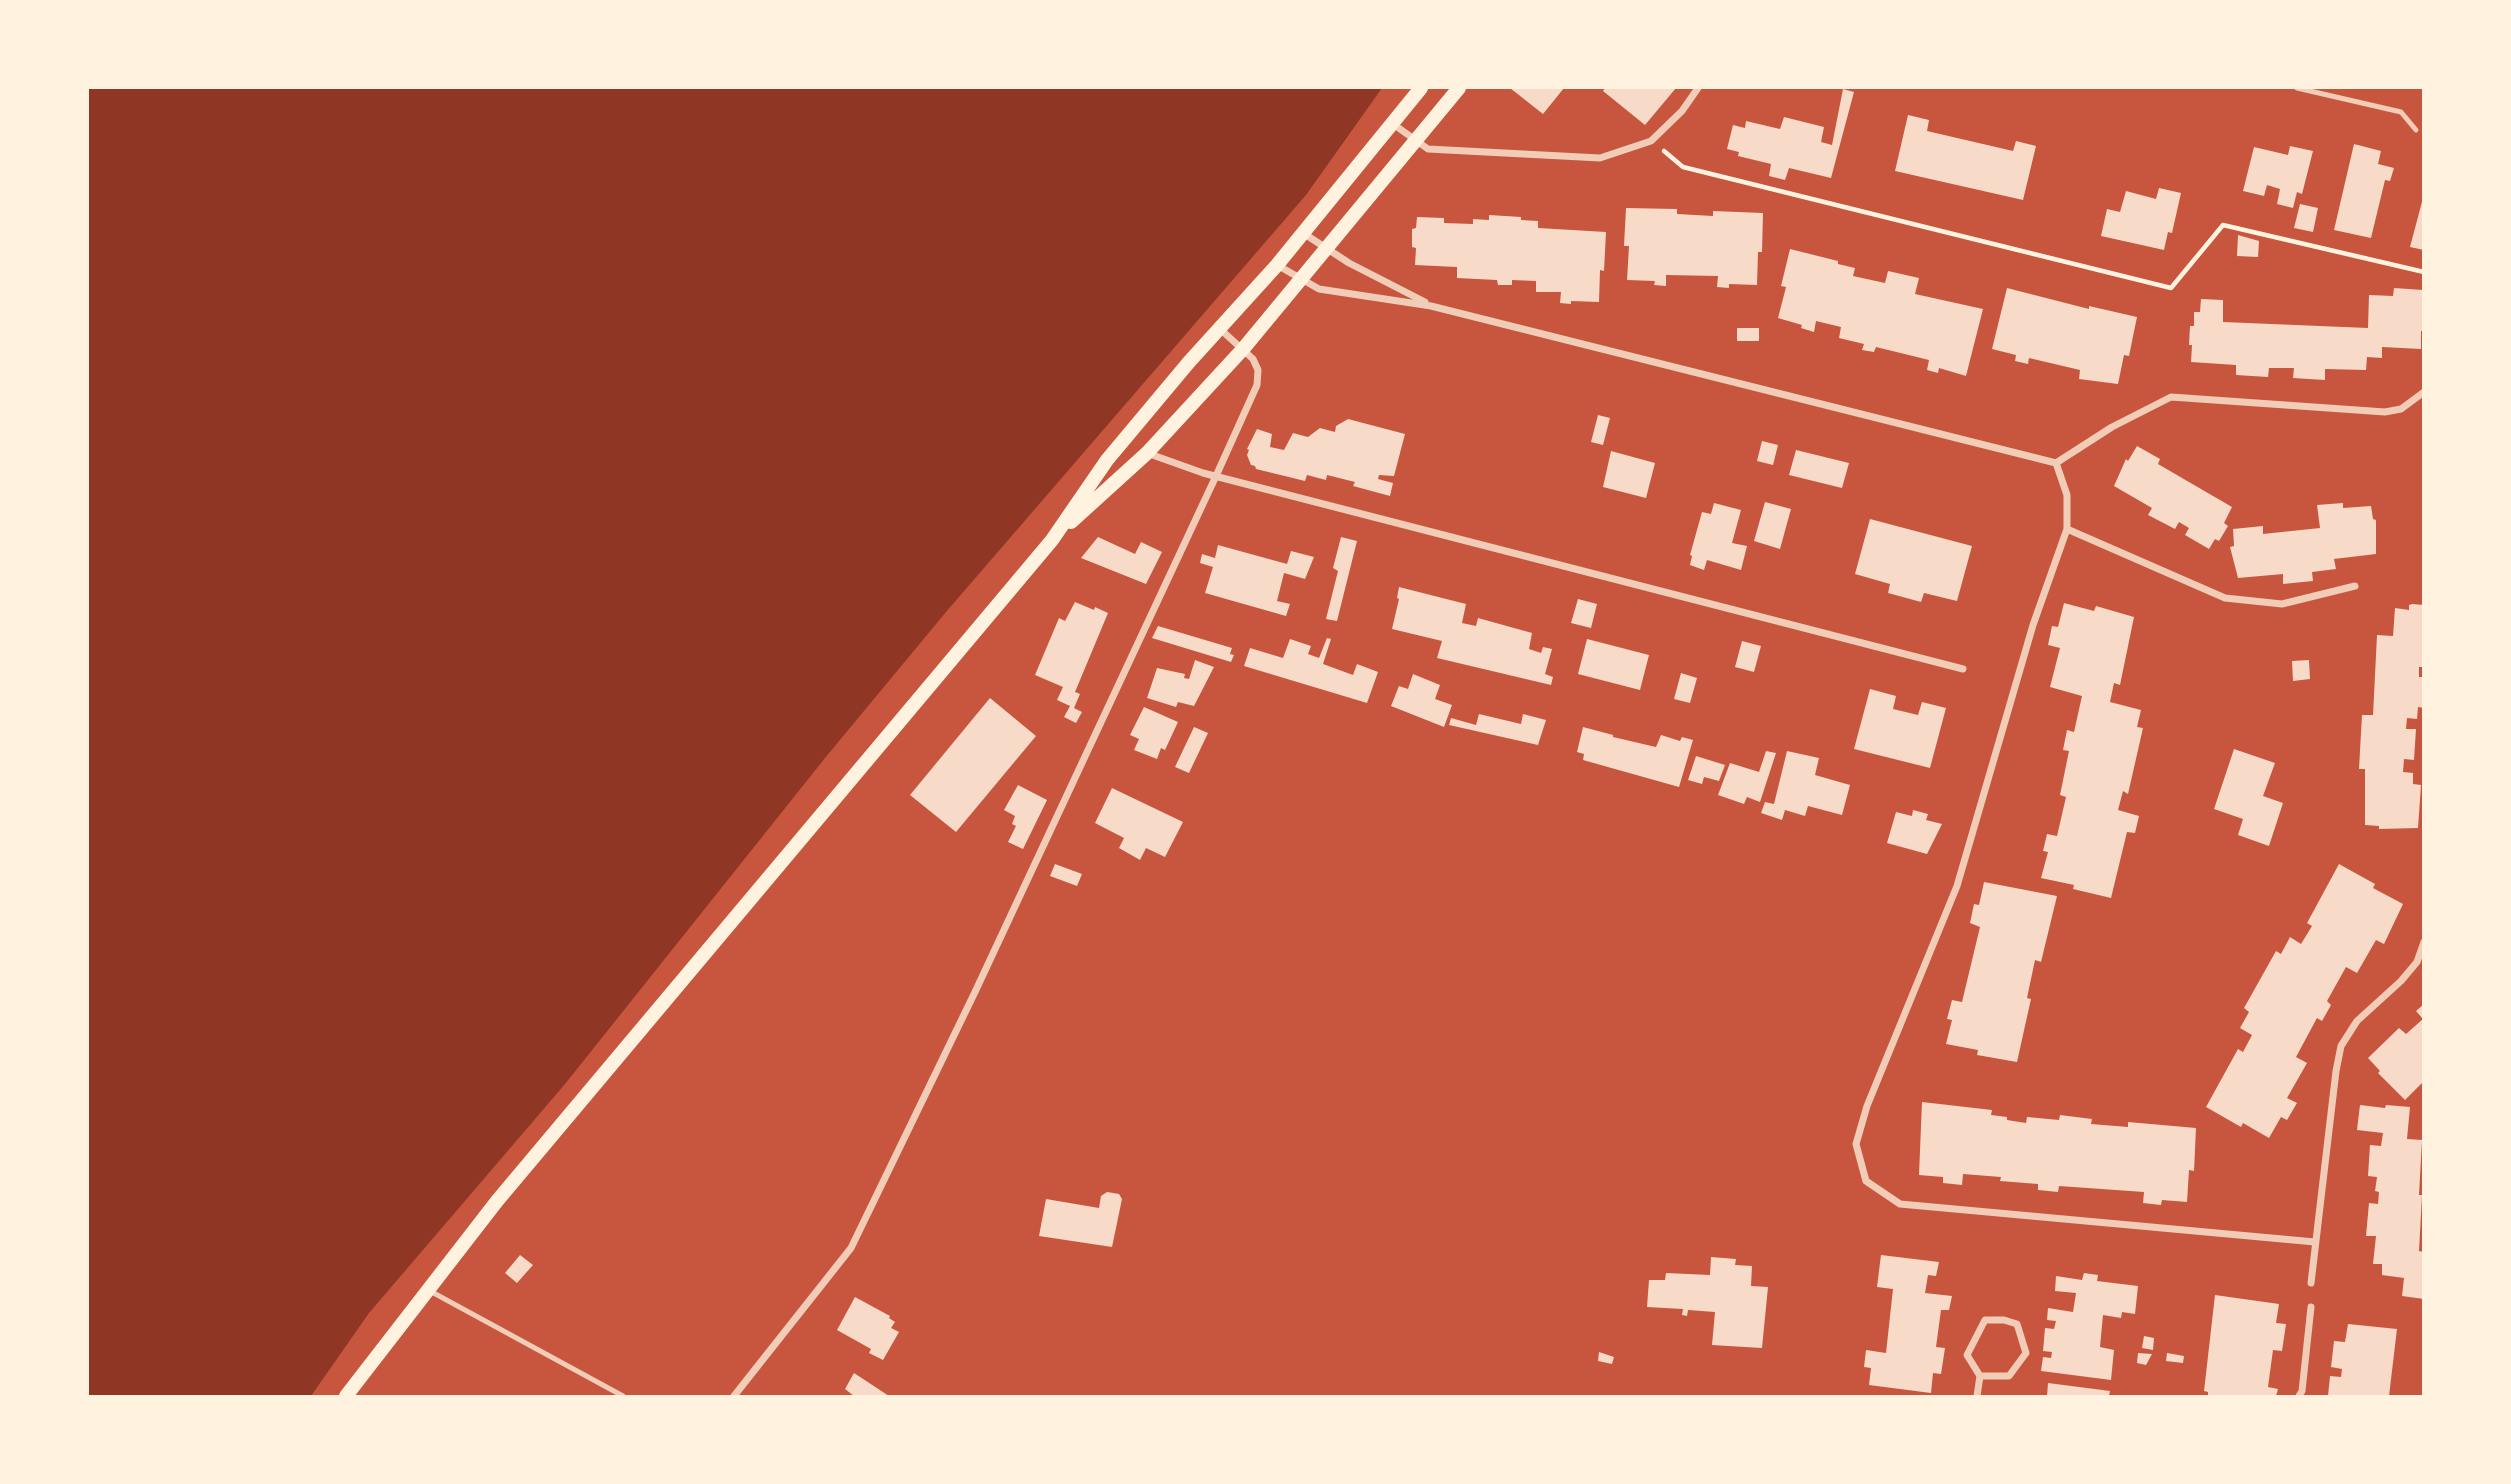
<!DOCTYPE html>
<html>
<head>
<meta charset="utf-8">
<style>
  body { margin:0 }
  #map { position:relative; width:2511px; height:1484px; overflow:hidden; background:#c8553d; font-family:Rubik,sans-serif }
  canvas { display:block }
  .frame { position:absolute; inset:0; border:89px solid #fff3e0; pointer-events:none }
</style>
</head>
<body>
<div id="map">
<canvas width="2511" height="1484"></canvas>
<div class="frame"></div>
</div>
<script>
const ctx = document.querySelector('canvas').getContext('2d');
ctx.lineJoin = 'round';
function fill(path, color) { ctx.fillStyle = color; ctx.fill(path, 'evenodd'); }
const poly = rows => new Path2D(rows.map(r => 'M' + r).join(''));
function stroke(path, color, width, dash) { ctx.strokeStyle = color; ctx.lineWidth = width; ctx.lineCap = dash ? 'butt' : 'round'; ctx.setLineDash(dash || []); ctx.stroke(path); }
const water = poly([
  [88,88,1382,88,1306,195,946,612,825,758,565,1084,369,1313,311,1396,88,1396]
]);
const building = poly([
  [1510,88,1564,88,1543,114],
  [1605,88,1676,88,1645,125,1603,91],
  [1843,89,1854,92,1831,178,1789,168,1785,180,1769,176,1771,164,1738,156,1739,152,1727,149,1733,125,1745,128,1746,121,1780,129,1784,117,1824,127,1821,142,1832,145],
  [1908,115,1929,120,1927,131,2013,151,2016,141,2036,146,2023,200,1895,171],
  [2354,144,2381,151,2378,164,2394,168,2390,181,2385,180,2371,238,2334,230],
  [2290,146,2313,151,2302,194,2297,192,2293,208,2277,204,2280,189,2267,185,2264,196,2243,191,2254,147,2288,155],
  [2159,188,2181,193,2172,233,2168,232,2164,250,2101,236,2107,209,2120,212,2126,191,2156,199],
  [2423,198,2424,198,2424,250,2410,247],
  [2300,204,2318,208,2313,232,2294,228],
  [1626,208,1677,209,1677,214,1713,216,1713,211,1763,213,1762,252,1758,252,1757,285,1729,284,1729,288,1717,287,1718,276,1666,275,1666,286,1654,285,1655,281,1627,280,1629,246,1624,246],
  [1489,215,1521,217,1521,220,1538,221,1538,228,1606,232,1604,271,1600,270,1599,302,1571,301,1571,304,1560,303,1561,292,1536,292,1536,281,1512,280,1512,285,1498,285,1497,280,1457,278,1457,267,1415,265,1416,248,1412,247,1412,229,1416,228,1417,217,1444,218,1444,223,1473,224,1473,219,1489,220],
  [2238,235,2259,241,2258,257,2237,256],
  [1790,249,1838,261,1838,264,1855,268,1853,276,1885,283,1888,271,1919,278,1915,294,1983,309,1966,376,1939,368,1938,373,1927,370,1929,360,1876,347,1874,352,1862,350,1864,344,1839,338,1841,327,1816,321,1814,332,1801,328,1802,325,1778,318,1786,287,1781,286],
  [2007,288,2089,309,2089,306,2137,317,2129,356,2124,355,2118,384,2079,379,2080,370,2029,358,2028,364,2015,361,2016,355,1992,349],
  [2394,288,2423,290,2424,331,2421,331,2421,349,2382,347,2382,358,2367,357,2366,370,2325,369,2325,380,2293,378,2294,368,2269,368,2268,377,2236,375,2236,365,2191,362,2192,345,2189,345,2190,326,2194,326,2194,312,2200,312,2201,299,2223,300,2223,322,2368,328,2369,295,2393,296],
  [1737,328,1759,328,1759,341,1737,341],
  [1598,415,1610,418,1603,445,1591,442],
  [1348,419,1405,434,1394,476,1379,475,1378,479,1393,483,1390,496,1353,486,1355,482,1327,475,1326,480,1307,475,1305,481,1256,469,1255,466,1251,465,1247,455,1249,450,1247,449,1257,429,1272,434,1270,447,1284,450,1293,433,1308,437,1320,428,1335,432,1336,426],
  [1762,441,1778,445,1773,465,1757,461],
  [2137,446,2160,459,2158,464,2232,507,2224,523,2228,526,2219,541,2215,539,2209,549,2185,535,2189,528,2179,522,2175,529,2148,515,2152,508,2114,486,2126,459,2128,461],
  [1796,450,1849,463,1842,488,1789,475],
  [1611,451,1655,463,1646,498,1603,487],
  [1765,502,1791,509,1780,549,1754,541],
  [1714,503,1741,510,1732,543,1747,546,1741,570,1707,560,1704,570,1690,565,1692,556,1690,555,1702,512,1711,514],
  [2343,503,2343,508,2371,506,2373,519,2376,520,2376,554,2334,559,2336,569,2312,572,2313,581,2283,584,2283,574,2238,578,2230,547,2234,546,2233,529,2263,526,2263,534,2320,528,2317,505],
  [1870,519,1972,546,1957,601,1924,593,1921,602,1888,593,1890,584,1855,574],
  [1098,537,1135,554,1141,542,1162,552,1146,584,1081,558],
  [1341,537,1357,541,1337,621,1326,619,1338,571,1333,568],
  [1218,545,1287,564,1291,551,1314,557,1305,579,1284,573,1277,601,1290,604,1286,616,1205,593,1213,567,1200,563,1202,554,1215,558],
  [1399,587,1466,604,1462,623,1476,626,1478,618,1532,633,1529,649,1541,653,1543,647,1552,649,1545,674,1553,677,1551,685,1437,658,1442,641,1392,629,1399,599,1397,598],
  [1578,599,1597,604,1591,628,1571,623],
  [1075,602,1094,610,1095,607,1108,613,1075,692,1080,694,1074,708,1082,712,1076,723,1064,717,1070,706,1057,700,1063,687,1035,675,1059,618,1065,621],
  [2064,603,2094,611,2096,606,2134,617,2120,685,2114,683,2110,702,2141,710,2137,727,2143,728,2128,794,2123,791,2118,810,2139,816,2135,833,2127,832,2111,898,2073,889,2074,885,2041,878,2048,852,2043,851,2047,834,2057,836,2066,797,2060,795,2069,751,2063,750,2067,730,2074,732,2082,696,2050,687,2060,648,2048,645,2052,626,2058,627],
  [2412,604,2424,605,2424,667,2419,667,2419,677,2424,677,2424,708,2418,707,2417,719,2407,718,2406,729,2416,729,2414,760,2404,759,2403,772,2413,773,2413,784,2421,785,2418,828,2379,829,2379,826,2365,825,2365,769,2359,769,2362,715,2373,715,2377,635,2393,636,2395,608,2409,610,2409,605],
  [1158,626,1232,648,1230,654,1234,655,1231,662,1152,638],
  [1327,638,1331,639,1323,664,1353,675,1357,664,1378,672,1367,703,1244,666,1250,648,1283,658,1290,639,1311,646,1308,654,1319,658],
  [1587,639,1649,655,1640,690,1578,674],
  [1742,641,1761,646,1754,672,1735,667],
  [1195,660,1214,667,1194,706,1178,702,1176,707,1147,698,1157,668,1185,674,1184,678,1189,679],
  [2309,660,2310,679,2293,681,2292,661],
  [1681,673,1697,678,1690,703,1674,699],
  [1413,674,1440,685,1435,699,1452,705,1444,727,1391,706,1399,686,1408,689],
  [1870,689,1896,696,1893,709,1918,715,1922,702,1946,708,1930,768,1854,749],
  [990,698,1036,736,956,832,910,795],
  [1144,707,1178,722,1165,750,1161,748,1157,759,1134,750,1139,739,1130,735],
  [1479,714,1521,724,1523,714,1546,720,1538,745,1449,725,1451,718,1476,725],
  [1194,727,1208,733,1189,773,1175,767],
  [1583,727,1613,735,1613,737,1656,747,1661,735,1680,741,1682,737,1693,740,1679,787,1583,760,1584,754,1577,752],
  [2234,749,2275,763,2263,796,2283,803,2269,846,2238,835,2243,819,2214,809],
  [1766,751,1776,753,1760,802,1747,797,1744,804,1718,795,1730,763,1759,772],
  [1787,751,1819,758,1815,775,1850,785,1842,815,1808,806,1805,816,1785,810,1782,820,1761,813,1765,802,1774,804],
  [1696,756,1725,765,1719,781,1704,777,1702,784,1688,780],
  [1018,785,1047,800,1023,849,1008,842,1016,826,1012,824,1015,816,1004,810],
  [1112,788,1183,822,1165,857,1146,848,1140,860,1119,848,1124,838,1095,823],
  [1913,810,1928,814,1926,820,1942,824,1927,854,1887,843,1896,812,1912,816],
  [1055,864,1082,874,1077,886,1050,876],
  [2339,864,2375,884,2373,888,2403,904,2384,944,2376,940,2357,973,2346,967,2327,1001,2331,1005,2322,1021,2317,1018,2296,1057,2307,1063,2287,1098,2297,1103,2287,1120,2281,1117,2269,1138,2243,1123,2241,1127,2206,1107,2238,1049,2243,1052,2252,1035,2240,1028,2249,1012,2244,1008,2276,951,2281,954,2290,937,2301,944,2312,926,2307,923],
  [1984,882,2057,896,2041,962,2035,960,2027,998,2031,999,2017,1062,1977,1055,1978,1050,1946,1044,1952,1020,1947,1019,1952,1000,1962,1002,1980,927,1970,923,1974,904,1979,905],
  [2424,1004,2424,1081,2405,1100,2378,1073,2380,1071,2368,1058,2399,1028,2406,1034,2423,1019,2416,1011],
  [1922,1102,1992,1110,1991,1115,2007,1117,2007,1120,2026,1123,2027,1117,2059,1120,2060,1115,2092,1119,2091,1124,2128,1127,2128,1122,2196,1128,2194,1171,2189,1170,2187,1202,2162,1200,2161,1205,2143,1203,2144,1192,2059,1186,2058,1192,2038,1190,2038,1184,2000,1181,2001,1177,1963,1174,1962,1185,1943,1183,1943,1177,1919,1175],
  [2360,1105,2385,1108,2386,1105,2410,1107,2407,1139,2422,1140,2419,1195,2422,1195,2419,1251,2424,1252,2424,1299,2402,1296,2404,1278,2382,1275,2382,1264,2373,1264,2376,1236,2366,1236,2369,1203,2378,1204,2379,1192,2375,1191,2377,1177,2368,1176,2370,1145,2381,1146,2383,1133,2357,1130],
  [1107,1192,1119,1194,1122,1199,1112,1247,1039,1236,1046,1199,1099,1208,1101,1196],
  [520,1255,533,1265,517,1283,505,1273],
  [1881,1255,1939,1262,1936,1276,1928,1275,1925,1293,1952,1296,1949,1310,1941,1310,1936,1347,1945,1348,1941,1374,1933,1373,1931,1393,1869,1385,1871,1368,1864,1367,1866,1350,1886,1353,1893,1289,1877,1287],
  [1711,1257,1736,1259,1735,1265,1752,1266,1751,1286,1768,1287,1762,1348,1712,1345,1715,1312,1688,1310,1687,1316,1682,1315,1683,1309,1647,1307,1649,1280,1665,1280,1666,1273,1710,1275],
  [2084,1273,2098,1275,2097,1281,2138,1286,2135,1314,2122,1312,2121,1318,2103,1315,2100,1347,2114,1350,2111,1380,2041,1371,2043,1357,2051,1358,2052,1352,2043,1351,2045,1328,2054,1329,2056,1321,2047,1320,2048,1308,2073,1312,2076,1293,2055,1291,2056,1276,2082,1280],
  [2215,1295,2279,1304,2276,1323,2286,1324,2282,1351,2273,1350,2268,1387,2278,1389,2276,1396,2208,1396,2208,1392,2204,1391],
  [855,1297,890,1316,889,1318,895,1322,891,1328,899,1332,883,1360,869,1353,871,1349,837,1330],
  [2348,1324,2397,1329,2389,1396,2328,1396,2330,1376,2341,1377,2342,1369,2331,1367,2334,1341,2345,1342],
  [2144,1336,2154,1338,2153,1350,2142,1348],
  [1599,1352,1614,1357,1612,1364,1598,1361],
  [2138,1353,2152,1354,2146,1365,2137,1363],
  [2167,1353,2184,1356,2183,1363,2166,1361],
  [854,1373,889,1396,854,1396,845,1389],
  [2048,1383,2110,1391,2109,1396,2047,1396]
]);
const path = poly([
  [1664,151,1683,167,2171,288,2223,225,2424,272]
]);
const service = poly([
  [2297,88,2401,112,2416,130],
  [430,1291,623,1396]
]);
const minor = poly([
  [1393,124,1428,149,1600,158,1651,141,1682,111,1698,88],
  [1303,233,1349,263,1425,302],
  [1277,265,1319,289,1431,306,2056,463,2112,427,2171,397,2385,412,2401,409,2424,392],
  [1147,453,1203,473,1963,669],
  [2056,463,2067,495,2067,529,2033,625,1957,886,1867,1106,1856,1144,1866,1181,1900,1204,2315,1242],
  [2067,529,2225,598,2282,604,2355,586],
  [2311,1283,2336,1071,2341,1046,2357,1021,2401,981,2417,962,2424,942],
  [734,1396,851,1248,975,992,1216,476,1257,385,1258,370,1253,359,1219,328],
  [1977,1396,1980,1376,1967,1355,1985,1320,2004,1320,2017,1324,2026,1353,2009,1376,1980,1376],
  [2299,1396,2302,1391,2311,1307]
]);
const secondary = poly([
  [1071,522,1147,453,1243,349,1459,88],
  [346,1396,497,1201,1052,540,1107,460,1189,362,1277,265,1421,88]
]);
fill(water, '#8f3625');
fill(building, '#f7dbc8');
stroke(path, '#fff3e0', 4.5);
stroke(service, '#f1ccb7', 5);
stroke(minor, '#f1ccb7', 7);
stroke(secondary, '#fff3e0', 14);
</script>
</body>
</html>
